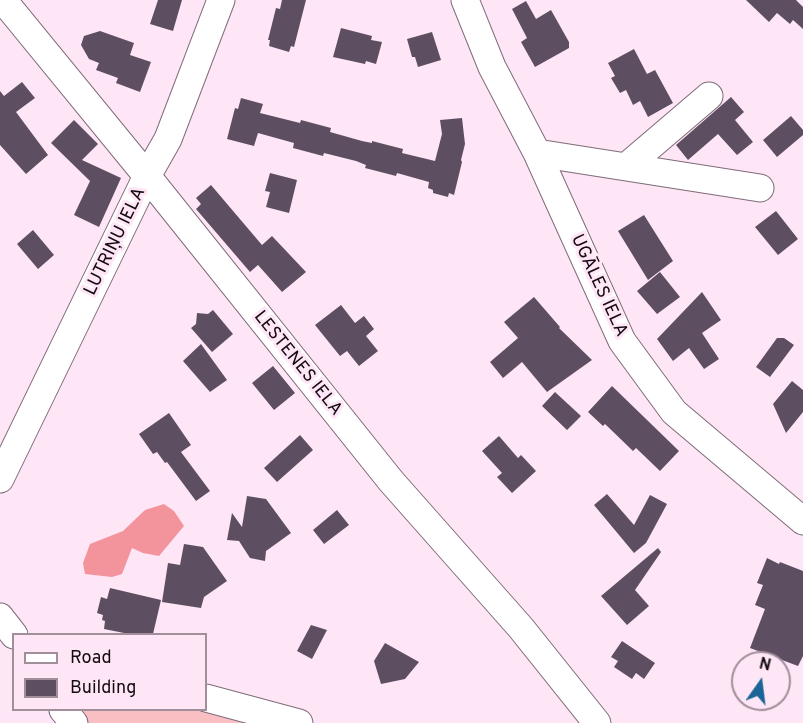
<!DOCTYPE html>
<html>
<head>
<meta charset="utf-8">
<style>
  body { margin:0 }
  #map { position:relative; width:803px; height:723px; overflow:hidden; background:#fee6f6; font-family:Overpass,sans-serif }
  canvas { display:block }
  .legend { position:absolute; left:12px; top:633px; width:195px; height:78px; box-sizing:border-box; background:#fee6f6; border:2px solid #a08e9a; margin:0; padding:8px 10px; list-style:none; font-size:18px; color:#130b11 }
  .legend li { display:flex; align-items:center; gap:12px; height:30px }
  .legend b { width:30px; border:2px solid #a08e9a }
  .north { position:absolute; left:731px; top:651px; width:60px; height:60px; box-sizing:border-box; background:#fee6f6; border:2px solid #a08e9a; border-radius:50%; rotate:14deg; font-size:16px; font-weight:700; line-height:24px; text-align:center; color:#130b11 }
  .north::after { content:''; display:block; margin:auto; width:21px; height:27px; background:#1a6497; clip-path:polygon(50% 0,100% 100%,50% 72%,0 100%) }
</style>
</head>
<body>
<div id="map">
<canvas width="803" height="723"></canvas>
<ul class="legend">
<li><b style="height:8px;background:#fff"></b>Road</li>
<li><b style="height:16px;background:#5d4f61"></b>Building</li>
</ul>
<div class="north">N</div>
</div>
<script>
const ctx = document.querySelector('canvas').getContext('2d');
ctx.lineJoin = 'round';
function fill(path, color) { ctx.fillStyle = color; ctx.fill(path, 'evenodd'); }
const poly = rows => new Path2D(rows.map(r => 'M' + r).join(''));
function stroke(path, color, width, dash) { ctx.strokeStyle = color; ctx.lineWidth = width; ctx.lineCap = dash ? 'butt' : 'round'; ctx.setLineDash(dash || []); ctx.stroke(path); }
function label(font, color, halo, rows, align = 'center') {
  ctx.font = font + ' Overpass,sans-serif'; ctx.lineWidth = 6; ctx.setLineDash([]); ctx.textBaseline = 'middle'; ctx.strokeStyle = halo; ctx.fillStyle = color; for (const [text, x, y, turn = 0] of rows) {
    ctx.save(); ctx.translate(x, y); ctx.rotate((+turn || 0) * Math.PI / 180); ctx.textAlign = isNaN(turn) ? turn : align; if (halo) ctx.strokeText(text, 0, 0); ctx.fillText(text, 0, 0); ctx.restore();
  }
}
const green = poly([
  [77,710,203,710,257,723,87,723]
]);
const forest = poly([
  [164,504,174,511,184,526,159,556,143,553,132,548,122,574,112,577,85,574,83,563,90,544,123,531,145,510]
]);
const building = poly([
  [158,0,182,0,173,31,150,24],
  [282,0,306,0,294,47,291,46,289,52,269,46,270,40,268,40,276,8,280,9],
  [746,0,796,0,803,7,803,29,793,20,790,24,777,13,769,22],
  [526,1,536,19,551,10,569,42,569,48,535,67,521,42,527,38,512,9],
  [341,28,372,36,371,40,382,42,376,64,366,61,365,64,333,57],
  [100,31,134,43,130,55,151,62,140,92,116,83,118,78,96,70,99,63,89,59,81,45,84,36],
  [432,32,441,60,418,67,415,57,412,57,407,39],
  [634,49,647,74,655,70,673,103,648,117,640,101,633,105,626,90,620,93,611,78,615,76,608,63],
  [22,82,35,98,16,112,48,155,26,174,0,145,0,91,4,96],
  [731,97,744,112,735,120,753,142,737,155,718,134,688,160,676,145],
  [241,98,263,104,260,113,300,123,301,120,331,128,330,132,362,141,372,143,372,141,403,149,402,153,435,161,442,134,440,120,462,118,465,144,461,160,462,162,454,195,449,193,448,197,433,193,433,190,428,188,429,182,397,173,396,176,365,168,366,165,356,161,324,153,323,156,293,148,294,143,258,133,254,146,227,139,235,108,238,109],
  [791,116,803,130,803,135,777,157,763,140],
  [74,120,98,144,82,160,121,178,99,227,74,215,90,181,51,143],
  [270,173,297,180,289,213,266,207,270,192,265,191],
  [211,185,262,245,272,236,306,272,282,292,258,265,250,272,196,209,201,204,196,198],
  [776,211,798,239,778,255,755,227],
  [644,215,673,261,648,280,618,231],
  [33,230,54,255,38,269,17,244],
  [660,272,680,297,657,314,637,291],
  [702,292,721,320,702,333,719,359,704,369,689,348,673,361,657,339],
  [534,297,560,327,559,328,592,360,547,392,522,362,503,378,490,362,518,338,504,322],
  [341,305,355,323,364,316,374,329,366,336,378,351,359,366,347,351,340,356,315,325],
  [213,310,233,334,212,352,191,328,196,324,197,313,208,314],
  [777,338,784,338,794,345,770,377,756,367],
  [201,344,227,380,210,392,183,361],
  [273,366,295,393,274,410,252,383],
  [792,381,803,390,803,412,786,433,773,404],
  [612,386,679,451,660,471,636,448,633,451,605,424,603,426,588,412],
  [555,392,581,416,567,430,542,406],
  [169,413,191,445,181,452,210,491,196,501,167,462,165,463,157,452,153,454,139,434],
  [300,435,313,450,277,482,264,468],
  [499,436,518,458,521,455,536,471,512,493,497,477,502,473,482,451],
  [607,494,634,525,650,495,667,504,646,543,634,553,594,505],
  [247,496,266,499,291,533,266,551,265,561,250,558,239,541,227,540,232,513,242,527],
  [337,510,349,525,324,544,313,530],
  [184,544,203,547,227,581,204,597,201,608,162,602,168,563,180,565],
  [658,548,661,552,635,590,649,606,627,625,601,596],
  [767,558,779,564,780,562,803,571,803,656,798,666,750,648,765,609,755,605,763,585,757,583],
  [110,588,161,600,153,634,129,634,104,629,105,621,102,620,103,615,97,613,101,597,107,599],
  [311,625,327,630,312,659,297,651],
  [622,641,655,663,644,679,636,673,632,679,614,667,618,661,611,657],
  [385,643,419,662,405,679,381,684,374,661]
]);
const minor = poly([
  [3,0,147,176,391,481,521,628,597,723],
  [465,0,492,67,537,153,622,341,674,412,803,521],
  [537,153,760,188],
  [627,166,709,96],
  [0,479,147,176,168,139,221,0],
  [0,617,14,635],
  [206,698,299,723],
  [63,710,74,723]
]);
const streetNames = [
  ["LUTRIŅU IELA",116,242,-64],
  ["UGĀLES IELA",598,286,65],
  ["LESTENES IELA",297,364,51]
];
fill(green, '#fabfc3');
fill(forest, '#f3939c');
fill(building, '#5d4f61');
stroke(minor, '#7f6b79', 29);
stroke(minor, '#fff', 27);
label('18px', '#130b11', '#fee6f6', streetNames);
</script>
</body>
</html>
